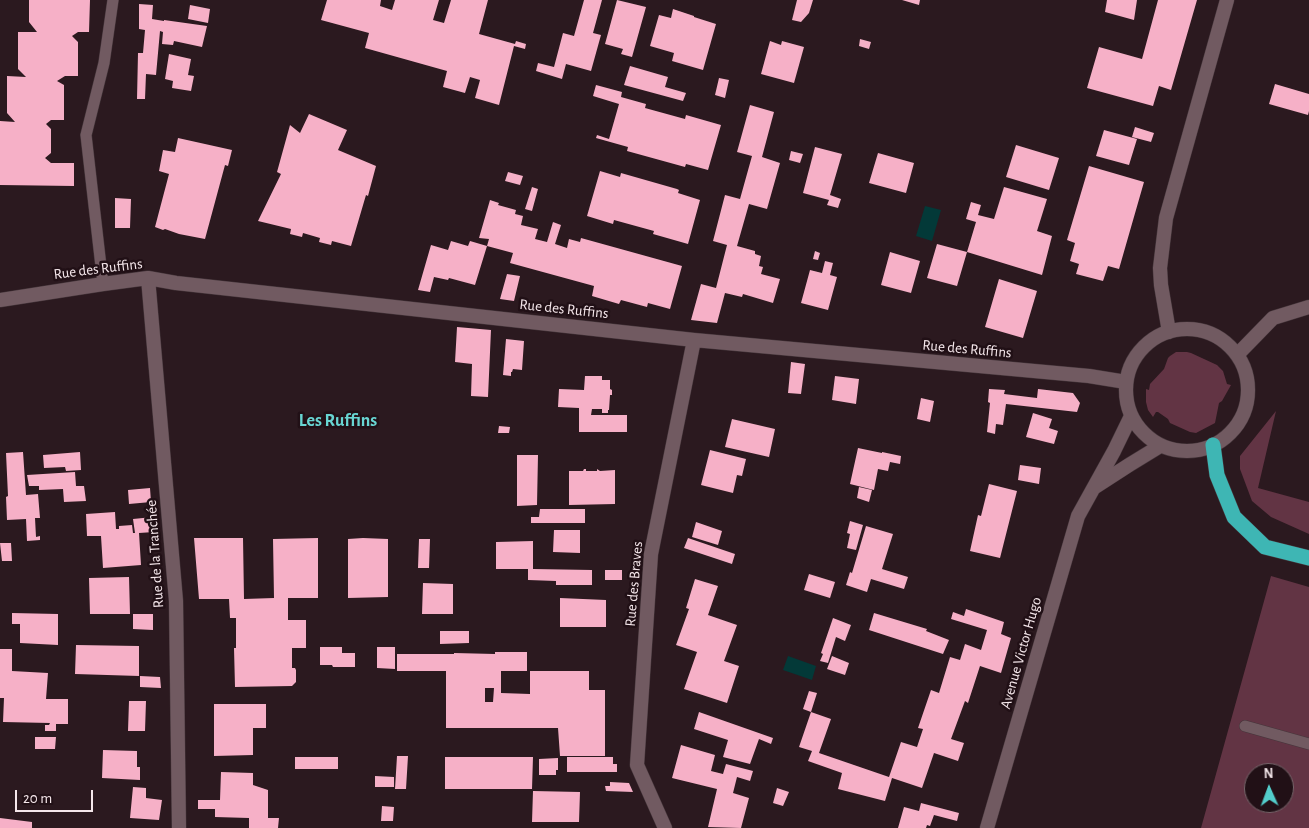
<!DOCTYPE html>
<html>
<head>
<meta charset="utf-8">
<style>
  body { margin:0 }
  #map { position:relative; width:1309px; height:828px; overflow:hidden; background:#2b191f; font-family:"Alegreya Sans",sans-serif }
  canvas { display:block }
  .north { position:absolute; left:1244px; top:763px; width:50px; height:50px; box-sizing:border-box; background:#211016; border:1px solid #76666b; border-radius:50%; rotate:358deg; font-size:14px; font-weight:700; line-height:20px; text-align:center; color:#f5e7eb }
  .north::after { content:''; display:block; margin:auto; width:18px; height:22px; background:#53cdcb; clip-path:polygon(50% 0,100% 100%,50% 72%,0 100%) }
  .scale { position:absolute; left:15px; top:790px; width:78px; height:22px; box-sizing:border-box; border:2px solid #f5e7eb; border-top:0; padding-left:6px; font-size:15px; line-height:18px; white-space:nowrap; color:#f5e7eb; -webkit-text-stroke:4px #211016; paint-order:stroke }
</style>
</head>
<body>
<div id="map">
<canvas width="1309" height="828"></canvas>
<div class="north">N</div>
<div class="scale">20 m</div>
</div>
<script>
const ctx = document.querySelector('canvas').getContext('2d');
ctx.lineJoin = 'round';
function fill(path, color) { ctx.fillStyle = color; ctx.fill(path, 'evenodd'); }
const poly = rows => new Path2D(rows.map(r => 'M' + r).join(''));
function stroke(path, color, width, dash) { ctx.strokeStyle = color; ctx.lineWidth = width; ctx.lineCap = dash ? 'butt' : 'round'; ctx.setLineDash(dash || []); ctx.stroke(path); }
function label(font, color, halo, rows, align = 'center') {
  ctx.font = font + ' "Alegreya Sans",sans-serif'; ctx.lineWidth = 5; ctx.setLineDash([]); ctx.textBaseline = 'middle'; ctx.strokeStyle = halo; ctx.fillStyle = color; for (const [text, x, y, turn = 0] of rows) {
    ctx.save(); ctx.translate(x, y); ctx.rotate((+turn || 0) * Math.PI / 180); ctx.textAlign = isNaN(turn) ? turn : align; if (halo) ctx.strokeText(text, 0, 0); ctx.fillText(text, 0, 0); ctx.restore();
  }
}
const green = poly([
  [1176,352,1187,352,1191,353,1217,365,1223,371,1227,384,1231,385,1222,401,1219,403,1215,423,1196,433,1190,432,1170,423,1168,419,1158,412,1156,412,1153,417,1148,410,1146,402,1146,389,1149,390,1150,384,1164,369,1168,358,1170,356],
  [1276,411,1258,488,1309,502,1309,534,1271,517,1252,501,1240,469,1240,456],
  [1271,576,1309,587,1309,828,1201,828],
  [1254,773,1284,773,1284,803,1254,803]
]);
const water = poly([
  [925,206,941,210,932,241,916,236],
  [788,656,816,666,812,680,783,670]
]);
const building = poly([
  [29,0,90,0,89,32,78,32,72,36,78,42,78,76,65,76,57,81,64,85,64,120,51,120,46,124,51,129,51,153,45,158,51,163,74,163,74,186,0,185,0,121,15,122,7,113,7,76,26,77,18,69,18,32,37,32,29,22],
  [327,0,381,0,380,6,392,10,395,0,439,0,433,20,444,23,451,0,488,0,479,34,515,44,516,41,526,44,525,49,514,46,499,105,475,98,480,80,470,77,465,93,443,87,447,71,365,48,369,33,321,20],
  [584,0,602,0,593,33,601,35,591,71,566,64,562,79,536,71,538,63,554,67,563,33,574,36],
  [617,0,646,7,632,57,621,54,623,49,605,44],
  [797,0,813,0,809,13,801,22,792,20],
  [902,0,920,0,919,5],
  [1107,0,1137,0,1134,20,1105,12],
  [1158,0,1197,0,1171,90,1159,86,1153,106,1087,88,1099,47,1142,59],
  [139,4,153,5,152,19,164,21,164,20,207,26,202,47,174,41,173,45,162,44,163,32,160,31,156,75,146,74,145,99,137,99,138,53,143,53,145,30,139,29],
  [190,5,210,9,208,23,188,19],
  [673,9,694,16,694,17,716,24,703,70,672,61,674,53,650,46,659,15,671,18],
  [860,39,871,42,869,49,859,46],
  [770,41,781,45,782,41,804,47,794,83,761,74],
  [169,54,191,59,188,75,194,76,191,91,172,88,173,81,165,79],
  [630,66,668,77,665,87,686,93,683,101,624,85],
  [719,78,729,80,725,98,715,95],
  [1275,84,1309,94,1309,111,1308,115,1269,104],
  [596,85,622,92,621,97,646,104,645,108,685,119,686,115,721,125,708,170,686,164,685,167,627,151,628,147,596,138,597,135,609,139,619,104,593,96],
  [750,105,774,112,762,157,780,163,767,209,749,204,737,246,755,251,755,254,761,256,759,266,763,267,761,274,780,279,773,303,743,294,742,297,725,293,717,323,691,320,701,284,716,288,727,245,713,241,725,195,740,199,752,156,737,152],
  [309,114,347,130,338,150,376,166,368,196,366,195,351,246,332,241,331,245,319,242,320,238,303,233,302,237,290,234,291,229,258,221,281,174,277,172,290,125,300,133],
  [1135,127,1154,133,1151,142,1132,137],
  [1104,130,1137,139,1129,165,1096,156],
  [178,138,232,150,228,166,225,165,205,239,179,234,165,229,163,230,155,227,169,174,159,171,163,150,175,152],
  [1016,145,1059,158,1049,190,1006,177],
  [815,147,842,154,830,195,841,199,838,208,827,205,829,200,803,193],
  [791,151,803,154,800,163,789,160],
  [878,153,914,163,906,193,869,183],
  [1089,166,1144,182,1119,269,1108,266,1103,281,1076,274,1079,264,1070,261,1075,243,1067,240],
  [600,171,620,177,621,173,677,189,679,190,678,193,700,200,688,244,653,234,654,231,614,220,613,224,587,216],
  [508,172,523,176,520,185,505,181],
  [532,187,538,189,532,211,525,209],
  [1004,187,1047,199,1037,231,1052,236,1042,275,967,252,957,286,927,278,937,244,967,252,976,222,966,219,971,202,981,205,978,215,994,219],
  [115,198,131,199,130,228,115,228],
  [490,200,499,203,498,205,516,210,515,214,523,216,521,225,538,229,535,239,547,242,553,222,561,225,555,244,567,248,569,239,580,242,581,238,682,266,670,309,648,303,647,307,621,300,619,304,592,296,594,286,510,263,513,253,487,246,489,239,479,238],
  [451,241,468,246,470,241,487,246,475,285,449,278,448,280,434,277,430,292,418,290,431,245,448,250],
  [815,251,820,253,818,260,813,259],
  [890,252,920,261,911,293,881,285],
  [825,261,833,263,830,275,837,277,828,310,801,303,810,270,822,273],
  [507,274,520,276,514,301,500,299],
  [999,279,1037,291,1023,338,985,327],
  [457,327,491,330,488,397,471,396,472,364,455,362],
  [506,339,524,341,522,370,513,369,512,372,511,372,511,376,503,375],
  [791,362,805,364,801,394,788,393],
  [585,376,602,376,602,380,610,380,610,389,612,390,612,395,610,395,609,410,608,410,608,413,602,413,602,409,592,409,591,415,627,415,627,432,579,432,579,408,558,407,559,389,584,390],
  [835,376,859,379,856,404,832,400],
  [989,389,1005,390,1004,394,1037,398,1038,389,1073,393,1080,403,1077,412,1006,404,1003,425,996,424,995,434,987,432,990,403,988,402],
  [921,398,934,401,930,422,917,419],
  [1033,413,1052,419,1049,428,1058,431,1054,444,1026,437],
  [732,419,775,429,769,457,725,447],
  [499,426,510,427,509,433,498,433],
  [858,448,882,453,882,452,901,456,900,464,890,462,888,471,878,469,874,490,850,484],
  [710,450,746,459,742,476,737,475,733,493,701,485],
  [23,452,26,495,38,494,40,518,35,518,36,537,40,536,40,540,27,541,26,519,7,520,6,497,8,496,6,453],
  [80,452,81,470,66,471,65,467,44,468,43,455],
  [517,455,538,455,537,505,517,506],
  [1020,465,1041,468,1039,484,1018,480],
  [584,469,586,469,586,471,597,471,597,469,600,471,615,470,615,504,569,505,569,471,583,471],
  [75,472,76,486,84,486,86,501,64,502,63,489,39,490,39,486,29,486,27,475],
  [989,484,1017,491,1000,558,970,551,978,515,981,516],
  [859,487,872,490,869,502,857,498],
  [150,488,151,502,129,504,128,490],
  [540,509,585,509,585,523,531,523,531,517,539,517],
  [115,512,116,529,119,529,119,526,132,525,133,533,135,533,133,519,153,517,154,532,139,533,141,565,103,568,101,536,87,536,86,514],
  [850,521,863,525,856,550,847,548,850,534,847,533],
  [696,522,722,531,718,545,692,537],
  [866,526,893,534,882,569,908,577,904,589,871,579,867,592,846,585,850,572,852,573],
  [554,530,580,530,580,553,553,552],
  [194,538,243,538,244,599,274,598,273,539,318,538,318,598,288,598,288,620,306,620,306,648,292,648,292,668,295,668,296,670,296,682,292,686,235,687,234,648,236,648,236,618,230,618,229,599,199,599],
  [363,538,388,539,388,597,348,598,348,539],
  [688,538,735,554,732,564,684,548],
  [419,539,430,539,429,568,418,568],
  [533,541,533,569,592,570,592,585,556,585,556,581,528,580,528,569,496,569,496,542],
  [0,543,11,543,12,561,2,561],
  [605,570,622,570,622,580,605,580],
  [809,574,835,582,830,598,804,590],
  [129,577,130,614,90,614,89,578],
  [695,579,718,586,708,615,737,625,724,661,739,666,727,703,684,689,697,652,676,645,689,609,686,608],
  [423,583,453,584,453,614,422,614],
  [560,598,606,600,606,627,560,627],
  [966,609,1004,622,1001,634,1011,638,1001,673,980,666,968,703,965,701,951,739,964,743,958,761,934,753,922,788,892,778,885,801,838,789,842,773,808,761,812,751,799,747,811,712,803,709,809,691,817,693,811,712,831,719,819,753,889,777,901,742,917,747,923,729,918,728,931,690,939,693,950,657,960,660,965,644,981,650,987,630,951,619,953,612,964,616],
  [12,613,58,614,58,645,20,643,20,624,12,624],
  [874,613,927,629,926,631,949,640,943,654,869,630],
  [133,614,153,614,153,630,133,629],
  [833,618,851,625,845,641,836,637,828,663,820,661,823,654,821,653],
  [440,631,469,631,469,643,440,644],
  [76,645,139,646,139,676,75,674],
  [320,647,342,647,342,653,355,653,355,667,333,667,332,665,320,665],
  [377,647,395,647,395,669,377,668],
  [0,649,12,649,12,671,48,673,46,699,68,699,68,724,56,724,56,731,45,731,45,725,49,725,50,723,3,722,4,698,0,698],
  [495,652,527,652,527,671,501,671,501,693,530,694,530,671,589,671,589,690,605,690,605,756,560,756,558,728,446,728,446,671,397,671,397,654,454,654,454,653,495,654],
  [485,688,494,688,493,702,485,702],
  [832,656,849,663,845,675,827,669],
  [140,676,160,677,161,688,140,687],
  [129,701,146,701,145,731,128,731],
  [214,704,266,704,266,728,253,728,253,755,214,756],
  [699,712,773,738,771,744,759,739,750,764,723,757,728,740,694,729],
  [35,737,56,737,55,749,35,749],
  [681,745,715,755,711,771,723,774,726,764,753,771,750,781,737,777,733,793,749,798,741,828,708,827,717,789,672,778],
  [103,750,137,751,137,767,140,767,140,780,102,778],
  [397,756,408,756,406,789,395,789],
  [295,757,338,757,338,769,295,769],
  [445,757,533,757,532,789,445,789],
  [567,757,613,757,613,764,617,764,617,772,567,772],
  [558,758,558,770,556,770,556,775,539,775,539,759],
  [221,772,253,773,253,785,268,790,268,818,279,818,278,828,249,828,249,818,215,817,215,809,198,809,198,800,220,800],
  [375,776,394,777,394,787,375,787],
  [610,782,629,783,633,792,606,791,605,786,610,786],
  [133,787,146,788,146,798,162,800,159,820,130,818],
  [777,788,789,792,783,806,773,803],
  [533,791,580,792,579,822,532,822],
  [921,803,959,813,957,821,934,815,930,826,927,825,926,828,898,828,904,807,919,811],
  [382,806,394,807,393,821,381,821],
  [0,818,32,822,32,828,0,828]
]);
const service = poly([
  [103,284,86,135,104,63,113,0],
  [1245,726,1309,744]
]);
const minor = poly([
  [148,278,176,601,179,828],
  [0,300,103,284,148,278,176,283,694,340,1089,376,1126,382],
  [665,828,637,765,651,554,694,340]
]);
const tertiary = poly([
  '1126 390a61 61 0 1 1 122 0a61 61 0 1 1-122 0Z',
  [1169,332,1161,285,1160,268,1166,218,1227,0],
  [1237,355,1273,318,1309,307],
  [1095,487,1129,465,1160,446],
  [987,828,1078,516,1114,451,1131,416]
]);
const motorway = poly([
  [1213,445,1217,475,1234,517,1265,547,1309,558]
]);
const streetNames = [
  ["Rue des Ruffins",98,269,-7],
  ["Rue des Ruffins",564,309,6],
  ["Rue des Ruffins",967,349,5],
  ["Rue de la Tranchée",155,554,-94],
  ["Rue des Braves",634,584,-85],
  ["Avenue Victor Hugo",1021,653,-74]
];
const quarterNames = [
  ["Les Ruffins",338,421]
];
fill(green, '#623444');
fill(water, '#033938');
fill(building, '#f6b0c7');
stroke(service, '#45363b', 12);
stroke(minor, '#45363b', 15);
stroke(tertiary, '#45363b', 15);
stroke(motorway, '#45363b', 16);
stroke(service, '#715a61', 11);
stroke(minor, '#715a61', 14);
stroke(tertiary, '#715a61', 14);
stroke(motorway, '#3eb6b4', 15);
label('15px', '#f5e7eb', '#211016', streetNames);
label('bold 18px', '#68d5d2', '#211016', quarterNames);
</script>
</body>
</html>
